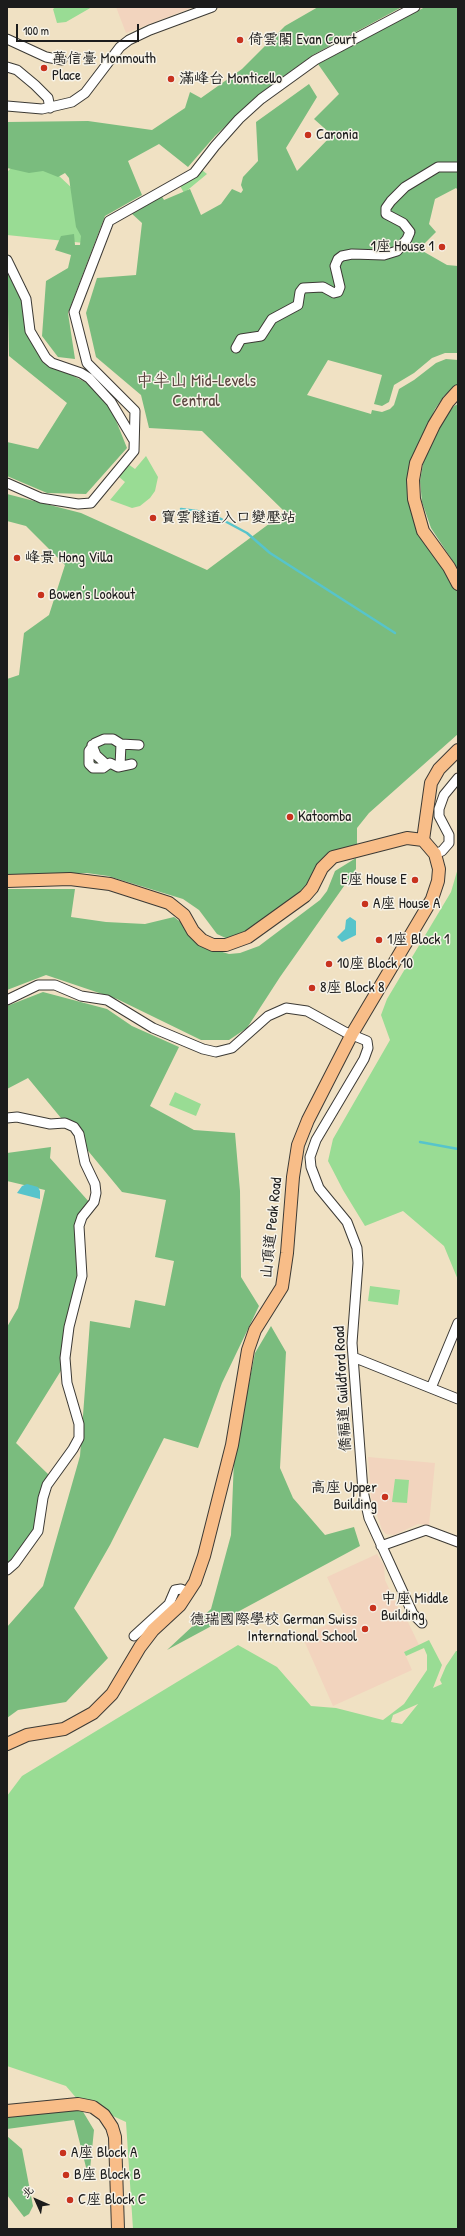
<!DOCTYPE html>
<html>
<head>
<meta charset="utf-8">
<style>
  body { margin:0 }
  #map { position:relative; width:465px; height:2236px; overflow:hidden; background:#f0e1c3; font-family:"Patrick Hand","LXGW WenKai TC",sans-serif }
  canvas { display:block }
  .frame { position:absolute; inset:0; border:8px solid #1c1c1c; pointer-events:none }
  .north { position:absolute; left:16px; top:2180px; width:40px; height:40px; -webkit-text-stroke:3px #f7f3e8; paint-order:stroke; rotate:315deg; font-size:11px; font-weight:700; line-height:16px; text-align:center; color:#1c1c1c }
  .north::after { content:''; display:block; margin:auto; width:14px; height:18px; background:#1c1c1c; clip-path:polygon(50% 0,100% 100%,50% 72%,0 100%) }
  .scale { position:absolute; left:16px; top:24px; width:123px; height:18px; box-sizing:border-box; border:2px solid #1c1c1c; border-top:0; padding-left:5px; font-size:12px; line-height:14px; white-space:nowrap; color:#1c1c1c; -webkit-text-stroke:3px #f7f3e8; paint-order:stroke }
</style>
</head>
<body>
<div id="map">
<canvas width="465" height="2236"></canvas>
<div class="frame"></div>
<div class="north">北</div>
<div class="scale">100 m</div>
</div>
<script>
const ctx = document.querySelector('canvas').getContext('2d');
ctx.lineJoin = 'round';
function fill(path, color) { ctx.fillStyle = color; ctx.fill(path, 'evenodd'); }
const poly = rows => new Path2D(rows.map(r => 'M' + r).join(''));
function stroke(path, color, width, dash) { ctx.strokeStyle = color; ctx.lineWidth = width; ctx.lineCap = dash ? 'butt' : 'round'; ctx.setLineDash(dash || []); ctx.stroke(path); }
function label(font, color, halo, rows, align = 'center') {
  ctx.font = font + ' "Patrick Hand","LXGW WenKai TC",sans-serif'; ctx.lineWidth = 3; ctx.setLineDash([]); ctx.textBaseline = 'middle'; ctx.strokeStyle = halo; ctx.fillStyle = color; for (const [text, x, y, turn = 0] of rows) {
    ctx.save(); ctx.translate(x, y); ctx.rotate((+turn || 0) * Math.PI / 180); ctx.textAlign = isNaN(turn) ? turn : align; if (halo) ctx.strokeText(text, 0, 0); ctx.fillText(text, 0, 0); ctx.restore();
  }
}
const built = poly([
  [116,7,194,7,126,33],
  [368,1457,435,1463,429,1525,418,1524,394,1535,386,1534,382,1530,371,1497],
  [377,1554,384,1566,385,1580,400,1612,408,1622,419,1645,404,1652,412,1670,333,1706,302,1636,345,1617,327,1577]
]);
const green = poly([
  [56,7,92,7,66,22,57,23,53,9],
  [34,163,58,175,73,189,84,243,7,235,7,172,13,166],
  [202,170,207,174,184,193,179,184],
  [146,456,158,477,155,491,150,498,140,506,132,508,110,500,125,482,118,476,128,464,135,469],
  [458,868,458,1280,444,1246,403,1211,365,1226,343,1190,328,1161,333,1139,390,1040,381,1015,387,999,451,892],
  [175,1092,201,1104,196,1116,169,1105],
  [370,1286,400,1290,398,1305,368,1301],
  [395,1479,409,1480,407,1503,392,1502],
  [429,1640,442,1665,433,1688,442,1684,440,1680,446,1666,456,1651,458,1651,458,2228,133,2229,126,2122,78,2100,66,2086,7,2066,7,1796,22,1776,238,1645,277,1667,311,1706,336,1708,383,1720,404,1704,427,1670,427,1655,424,1648,406,1656,404,1652],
  [418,1704,402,1724,391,1722,393,1715]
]);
const forest = poly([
  [318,7,402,7,313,55,258,95,215,136,188,167,159,144,128,161,142,195,105,216,68,313,75,359,58,357,42,336,46,281,68,268,71,255,55,250,61,236,74,234,75,245,80,245,81,236,76,227,69,178,65,173,58,177,43,171,29,173,7,168,7,122,88,121,152,130,185,108,190,92,201,98,242,69,285,26],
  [425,7,458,7,458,190,456,188,435,199,429,224,436,232,419,249,447,265,458,266,458,353,445,353,432,358,414,373,394,385,389,402,382,406,374,404,382,375,328,360,307,395,371,414,372,410,382,412,390,409,394,405,399,389,414,380,436,363,446,359,458,360,458,384,444,396,435,409,410,462,420,533,458,590,458,734,369,813,357,828,357,845,342,849,307,888,244,934,230,940,217,934,199,910,183,899,108,876,87,873,7,875,7,679,19,675,24,633,49,615,65,565,26,526,7,521,7,494,81,513,207,570,285,512,202,431,149,428,141,395,96,357,86,313,97,278,136,275,142,223,130,212,161,195,164,200,190,189,201,215,221,204,232,189,241,193,243,190,241,185,243,177,258,161,256,122,309,84,317,97,286,148,297,171,332,135,314,119,339,94,318,64],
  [7,267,24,299,43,360,87,383,111,408,127,448,86,494,47,493,7,476,7,442,38,449,67,403,9,356],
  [458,404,458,569,431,528,422,502,420,481,423,464,431,440,442,421,454,406],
  [356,858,356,869,280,977,247,1028,229,1040,201,1040,117,999,46,975,7,990,7,889,75,889,71,917,106,922,145,924,174,917,182,923,206,947,229,954,240,953,259,946,320,900,327,891,335,871],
  [43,992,107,1009,132,1026,179,1047,150,1106,194,1130,235,1133,240,1191,241,1277,259,1306,222,1383,198,1448,164,1438,110,1545,74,1608,108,1658,66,1702,18,1710,7,1718,7,1627,43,1586,80,1456,90,1321,130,1328,135,1300,165,1306,174,1261,155,1257,166,1200,122,1192,28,1078,7,1089,7,1006],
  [51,1147,50,1158,90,1203,79,1217,80,1269,62,1369,16,1443,49,1475,37,1525,16,1557,7,1566,7,1327,18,1308,45,1190,7,1181,7,1153],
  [271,1326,286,1352,280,1468,293,1498,325,1535,354,1527,360,1546,167,1650,211,1609,231,1535,234,1459,255,1353],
  [82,2110,94,2130,89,2179,74,2120,7,2129,7,2115],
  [7,2136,22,2149,33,2206,29,2214,24,2217,7,2195]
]);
const water = poly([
  [350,917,356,921,356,935,342,942,337,937,345,929,346,920],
  [27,1184,38,1187,40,1191,40,1199,17,1193,22,1186]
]);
const stream = poly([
  [181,509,197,511,221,519,247,533,270,553,395,633],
  [420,1142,458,1149]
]);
const minor = poly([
  [7,39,46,57,62,60],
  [7,67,17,70,35,85,48,98,50,108],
  [7,106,42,109,72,102,85,93,120,47,129,40,150,30,212,7],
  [7,260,26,299,30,331,46,358,52,363,81,373,89,378,111,402,133,439],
  [236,348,241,339,261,336,272,319,298,305,300,292,303,288,323,287,334,293,338,292,340,287,335,266,338,259,342,256,352,254,384,255,397,251,407,239,410,232,403,223,386,214,386,208,391,201,405,187,438,167,458,167],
  [7,483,41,498,78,504,91,503,134,451,135,411,87,363,74,312,109,221,194,173,215,146,239,119,261,99,315,60,415,7],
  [92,745,96,755,107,765],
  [132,764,118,767,110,763,103,768,93,768,89,764,89,751,95,743,104,739,113,739,121,744,139,745],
  [120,766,121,744],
  [435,854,442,851,449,843,449,835,439,816,439,809,444,795,458,778],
  [7,1000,38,985,55,985,81,996,107,1000,153,1028,203,1049,216,1052,232,1048,268,1016,286,1008,307,1011,345,1032,367,1041,368,1048,364,1059,316,1140,310,1157,311,1167,319,1188,347,1222,357,1248,358,1263,352,1343,363,1491,369,1518,413,1614,422,1623],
  [7,1118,17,1117,50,1124,65,1123,74,1127,79,1134,85,1163,95,1184,96,1193,94,1202,82,1217,79,1226,82,1276,69,1327,65,1358,67,1383,79,1424,79,1438,73,1449,47,1485,43,1498,38,1531,15,1563,7,1570],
  [353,1357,458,1399],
  [431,1388,458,1323],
  [381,1546,426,1530,458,1542],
  [134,1636,169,1604,175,1590,181,1589,189,1593]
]);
const major = poly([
  [458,391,448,402,434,425,416,463,413,480,414,499,423,531,449,567,458,584],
  [423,840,431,783,439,769,458,750],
  [7,881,70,879,110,884,169,903,184,915,193,931,202,940,213,945,226,945,248,937,305,896,312,888,322,868,333,857,407,838,423,840],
  [7,1744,27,1735,64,1729,93,1713,112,1694,140,1647,153,1630,180,1605,195,1582,204,1556,232,1445,248,1350,255,1330,282,1287,287,1253,293,1177,298,1145,308,1120,352,1034,432,899,438,881,439,869,435,854,423,840],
  [7,2111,78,2104,93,2107,104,2115,112,2127,115,2137,118,2229]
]);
const markers = [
  [240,40,4,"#c8321e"],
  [44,68,4,"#c8321e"],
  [171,79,4,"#c8321e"],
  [308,135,4,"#c8321e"],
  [442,247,4,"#c8321e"],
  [153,518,4,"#c8321e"],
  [17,558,4,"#c8321e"],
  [41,595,4,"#c8321e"],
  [290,817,4,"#c8321e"],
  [415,880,4,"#c8321e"],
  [365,904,4,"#c8321e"],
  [379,940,4,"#c8321e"],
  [329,964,4,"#c8321e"],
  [312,988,4,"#c8321e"],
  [385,1497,4,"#c8321e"],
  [373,1608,4,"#c8321e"],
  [365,1629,4,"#c8321e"],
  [63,2153,4,"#c8321e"],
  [66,2175,4,"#c8321e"],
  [70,2200,4,"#c8321e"]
];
const poiNames = [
  ["倚雲閣 Evan Court",248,40],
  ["萬信臺 Monmouth",52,59],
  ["Place",52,76],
  ["滿峰台 Monticello",179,79],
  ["Caronia",316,135],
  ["1座 House 1",434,247,"right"],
  ["寶雲隧道入口變壓站",161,518],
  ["峰景 Hong Villa",25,558],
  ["Bowen's Lookout",49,595],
  ["Katoomba",298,817],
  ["E座 House E",407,880,"right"],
  ["A座 House A",373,904],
  ["1座 Block 1",387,940],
  ["10座 Block 10",337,964],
  ["8座 Block 8",320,988],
  ["高座 Upper",377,1488,"right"],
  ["Building",377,1505,"right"],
  ["中座 Middle",381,1599],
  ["Building",381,1616],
  ["德瑞國際學校 German Swiss",357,1620,"right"],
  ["International School",357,1637,"right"],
  ["A座 Block A",71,2153],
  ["B座 Block B",74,2175],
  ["C座 Block C",78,2200]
];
const streetNames = [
  ["山頂道 Peak Road",272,1228,-84],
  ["僑福道 Guildford Road",343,1389,-93]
];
const quarterNames = [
  ["中半山 Mid-Levels",196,381],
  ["Central",196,401]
];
fill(built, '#f2d4be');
fill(green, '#99dc94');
fill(forest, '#7abc7e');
fill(water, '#57c4cb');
stroke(stream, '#57c4cb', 2.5);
stroke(minor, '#3c3a35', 11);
stroke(major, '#3c3a35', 14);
stroke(minor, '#fff', 9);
stroke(major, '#f8bd88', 12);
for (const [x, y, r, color] of markers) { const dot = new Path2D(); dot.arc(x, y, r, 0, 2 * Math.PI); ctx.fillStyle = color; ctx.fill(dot); stroke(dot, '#f7f3e8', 1.5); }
label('15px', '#1c1c1c', '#f7f3e8', poiNames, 'left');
label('15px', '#1c1c1c', '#f7f3e8', streetNames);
label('17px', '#5b4640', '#f7f3e8', quarterNames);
</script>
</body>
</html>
